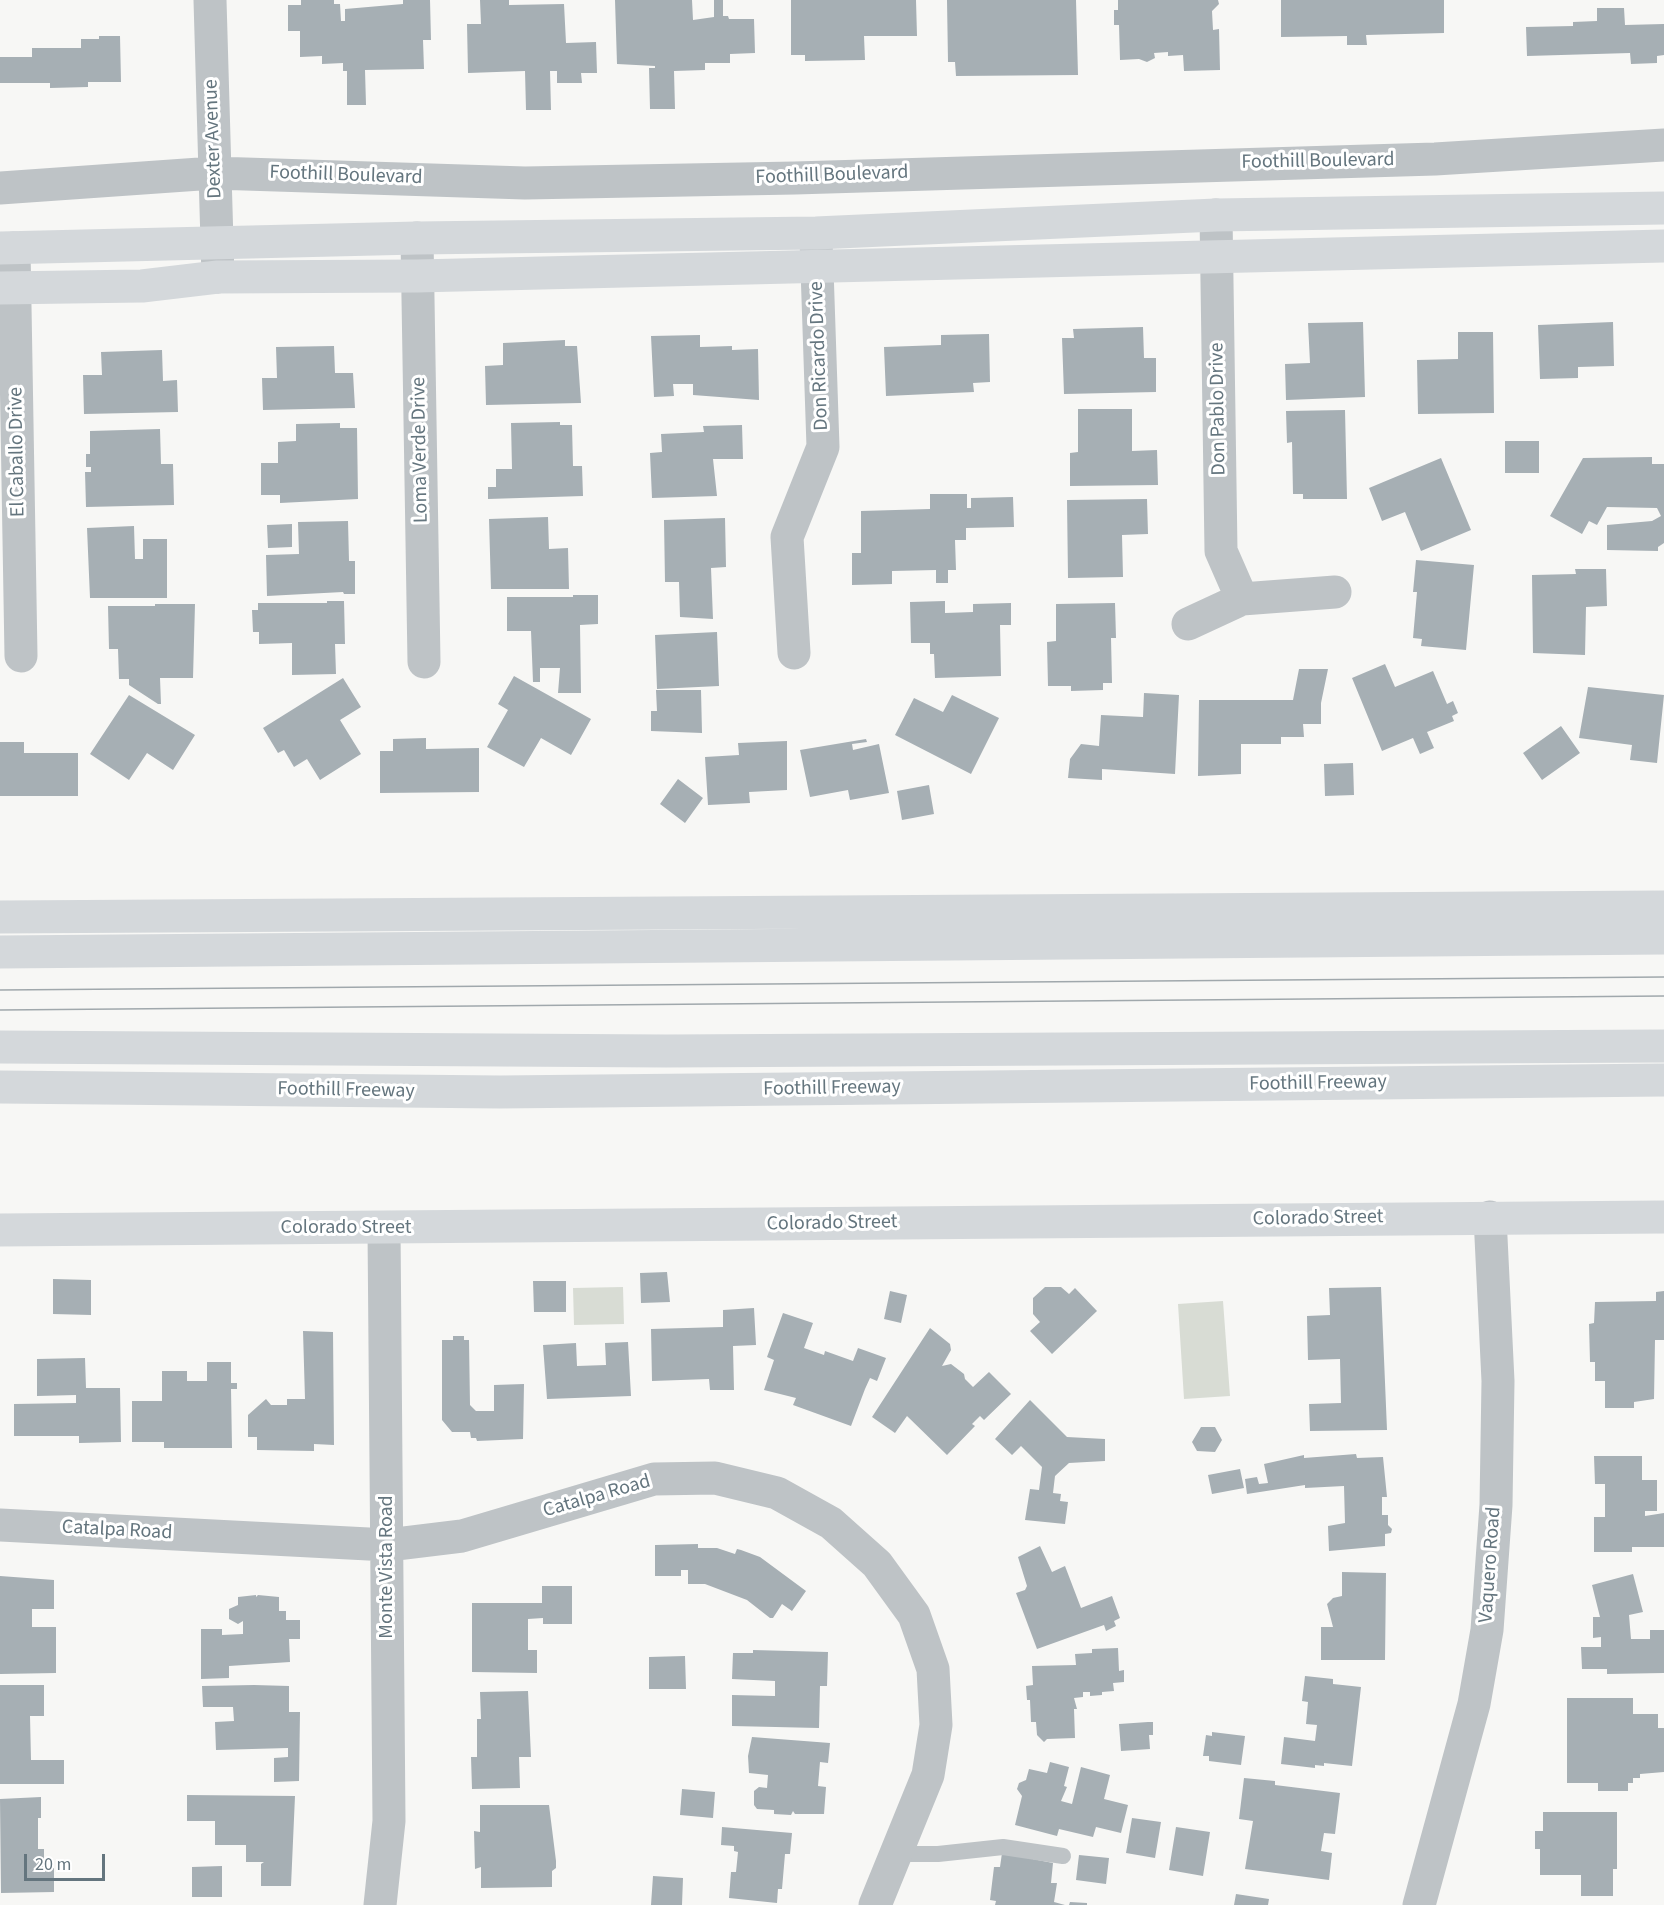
<!DOCTYPE html>
<html>
<head>
<meta charset="utf-8">
<style>
  body { margin:0 }
  #map { position:relative; width:1664px; height:1905px; overflow:hidden; background:#f7f7f5; font-family:"Source Sans 3",sans-serif }
  canvas { display:block }
  .scale { position:absolute; left:24px; top:1854px; width:81px; height:27px; box-sizing:border-box; border:3px solid #64757e; border-top:0; padding-left:8px; font-size:18px; line-height:21px; white-space:nowrap; color:#64757e; -webkit-text-stroke:4px #fff; paint-order:stroke }
</style>
</head>
<body>
<div id="map">
<canvas width="1664" height="1905"></canvas>
<div class="scale">20 m</div>
</div>
<script>
const ctx = document.querySelector('canvas').getContext('2d');
ctx.lineJoin = 'round';
function fill(path, color) { ctx.fillStyle = color; ctx.fill(path, 'evenodd'); }
const poly = rows => new Path2D(rows.map(r => 'M' + r).join(''));
function stroke(path, color, width, dash) { ctx.strokeStyle = color; ctx.lineWidth = width; ctx.lineCap = dash ? 'butt' : 'round'; ctx.setLineDash(dash || []); ctx.stroke(path); }
function label(font, color, halo, rows, align = 'center') {
  ctx.font = font + ' "Source Sans 3",sans-serif'; ctx.lineWidth = 6; ctx.setLineDash([]); ctx.textBaseline = 'middle'; ctx.strokeStyle = halo; ctx.fillStyle = color; for (const [text, x, y, turn = 0] of rows) {
    ctx.save(); ctx.translate(x, y); ctx.rotate((+turn || 0) * Math.PI / 180); ctx.textAlign = isNaN(turn) ? turn : align; if (halo) ctx.strokeText(text, 0, 0); ctx.fillText(text, 0, 0); ctx.restore();
  }
}
const green = poly([
  [623,1287,624,1324,574,1325,573,1288],
  [1223,1301,1230,1396,1184,1399,1178,1304]
]);
const building = poly([
  [301,0,334,0,334,4,340,4,341,21,345,21,345,9,403,4,403,0,430,0,431,40,423,40,424,69,365,70,366,105,347,105,347,71,343,71,343,63,322,64,322,56,300,57,300,31,288,31,288,5,301,5],
  [480,0,509,0,509,5,564,4,566,43,596,42,597,73,581,73,582,83,557,83,557,71,550,71,551,110,526,110,525,71,468,73,467,24,481,24],
  [615,0,692,0,693,20,714,17,714,0,723,0,723,16,728,16,729,19,754,19,755,53,730,54,730,63,705,63,705,70,674,71,675,109,650,109,649,68,655,68,655,66,617,64],
  [791,0,916,0,917,36,864,36,865,60,805,61,805,55,791,55],
  [947,0,1076,0,1078,75,956,76,955,62,948,62],
  [1118,0,1218,0,1219,4,1212,11,1213,30,1219,29,1220,70,1184,71,1183,55,1168,56,1168,52,1154,53,1155,58,1147,62,1139,59,1120,60,1119,25,1114,25,1114,10,1118,10],
  [1281,0,1444,0,1444,33,1366,35,1367,45,1347,45,1347,36,1281,37],
  [1597,8,1624,8,1625,25,1664,24,1664,55,1657,56,1657,63,1631,64,1630,53,1527,56,1526,27,1573,26,1573,22,1597,21],
  [99,36,120,36,121,82,88,82,88,87,50,88,50,83,0,83,0,57,32,57,32,48,81,48,81,39,99,39],
  [1363,322,1365,397,1286,400,1285,364,1310,363,1308,323],
  [1613,322,1614,366,1578,367,1578,378,1540,379,1538,325],
  [1143,327,1144,358,1156,358,1156,392,1064,394,1062,338,1074,338,1073,329],
  [1458,332,1493,332,1494,413,1418,414,1417,360,1458,359],
  [989,334,990,382,973,383,974,392,886,396,884,347,941,345,941,335],
  [700,335,700,347,732,346,732,350,758,349,759,400,693,395,693,384,673,384,674,396,654,397,651,336],
  [565,340,565,346,577,346,581,403,486,405,485,366,503,365,503,343],
  [334,346,335,373,353,373,355,408,263,410,262,378,277,378,276,347],
  [162,350,163,381,177,380,178,412,84,414,83,375,102,375,101,352],
  [1078,409,1132,409,1132,451,1157,450,1158,485,1070,486,1070,453,1078,452],
  [1345,410,1347,499,1303,499,1303,494,1293,494,1292,442,1287,443,1286,411],
  [560,422,560,425,572,425,573,466,582,466,583,496,488,499,488,487,496,487,496,469,512,469,511,423],
  [340,423,340,428,357,428,358,499,280,503,280,495,261,495,261,463,278,463,278,442,296,441,296,424],
  [742,425,743,459,713,459,717,496,652,498,650,453,662,452,661,434,704,432,703,426],
  [160,429,161,464,173,464,174,505,86,507,85,472,91,472,91,467,86,467,86,454,90,454,90,431],
  [1505,441,1539,441,1539,473,1505,473],
  [1652,457,1652,464,1664,464,1664,543,1658,547,1658,551,1607,550,1607,525,1652,521,1661,516,1657,508,1607,507,1597,525,1589,521,1582,534,1550,516,1583,458],
  [1441,458,1471,530,1421,551,1405,512,1382,521,1369,488],
  [930,494,967,494,967,508,971,508,971,498,1013,497,1014,527,966,528,966,540,955,540,956,570,948,570,948,583,936,583,936,570,892,571,892,584,852,585,852,553,861,553,861,511,930,509],
  [1147,499,1148,534,1122,535,1123,577,1068,578,1067,500],
  [548,517,549,549,568,548,569,589,491,589,489,519],
  [725,518,726,567,711,568,713,619,680,617,679,582,665,582,664,520],
  [348,521,349,561,355,561,355,594,344,594,343,592,267,596,266,555,299,554,298,522],
  [292,524,292,547,268,548,267,525],
  [134,526,135,559,143,559,143,539,167,539,167,598,90,598,87,528],
  [1416,560,1474,565,1466,650,1421,646,1422,639,1413,638,1417,592,1413,592],
  [1575,569,1606,569,1607,606,1586,607,1585,655,1533,653,1532,575,1576,574],
  [573,595,598,595,598,624,580,625,581,693,558,693,560,668,540,668,540,682,533,682,531,631,507,631,507,597,573,597],
  [327,601,344,601,345,644,335,644,336,674,292,675,292,643,259,644,259,632,253,632,252,610,258,610,258,603,327,603],
  [945,601,945,613,973,612,973,604,1011,603,1011,625,1000,625,1001,676,935,678,934,654,930,654,930,643,911,643,910,602],
  [1115,603,1116,638,1111,638,1112,683,1103,683,1103,690,1071,691,1071,686,1048,686,1047,642,1056,641,1056,604],
  [155,604,195,604,193,678,160,678,161,704,158,704,129,685,129,679,119,679,118,649,109,649,108,606,155,606],
  [717,632,719,686,657,689,655,635],
  [1385,664,1395,687,1433,671,1447,704,1453,701,1458,713,1452,716,1454,721,1427,732,1434,748,1420,754,1413,738,1382,751,1352,678],
  [1299,669,1328,669,1321,703,1321,724,1303,724,1304,737,1281,737,1281,744,1241,744,1241,774,1198,776,1199,700,1293,700],
  [514,676,591,719,571,755,541,738,524,767,487,747,508,710,498,704],
  [343,678,361,707,340,720,361,754,320,780,307,759,294,767,284,750,278,753,263,728],
  [1588,687,1664,695,1657,763,1630,760,1632,745,1579,738],
  [656,690,701,690,702,733,651,731,651,711,657,711],
  [1144,693,1179,695,1175,774,1102,769,1102,780,1068,778,1070,759,1081,744,1099,746,1101,715,1143,717],
  [129,695,195,735,173,770,147,753,129,780,90,754],
  [952,695,999,718,971,774,895,735,914,698,943,712],
  [1561,726,1580,753,1542,780,1523,753],
  [426,738,426,749,479,748,479,792,380,793,380,751,393,751,393,739],
  [866,739,867,742,852,744,853,750,879,744,889,793,850,800,848,790,810,797,800,750],
  [787,741,787,790,749,792,750,803,708,805,705,757,739,755,738,743],
  [0,742,24,742,24,753,78,753,78,796,0,796],
  [1353,763,1354,795,1325,796,1324,764],
  [678,779,703,798,685,823,660,804],
  [929,785,934,814,902,820,897,791],
  [667,1272,670,1302,641,1303,640,1273],
  [53,1279,91,1280,91,1315,53,1314],
  [533,1281,566,1281,566,1312,534,1312],
  [1045,1287,1061,1287,1069,1294,1075,1288,1097,1311,1052,1354,1030,1331,1040,1322,1033,1314,1033,1298],
  [1381,1287,1387,1430,1310,1431,1309,1404,1341,1403,1340,1359,1308,1360,1307,1316,1330,1315,1329,1288],
  [890,1291,907,1295,901,1323,884,1319],
  [1664,1291,1664,1340,1655,1340,1654,1399,1634,1402,1634,1408,1605,1408,1605,1381,1595,1381,1595,1362,1590,1362,1589,1324,1594,1323,1595,1302,1656,1301,1656,1292],
  [754,1308,756,1345,733,1346,734,1390,710,1390,709,1379,652,1381,651,1329,723,1327,723,1310],
  [783,1313,813,1323,804,1348,824,1355,825,1351,853,1361,858,1348,886,1358,877,1381,870,1378,865,1389,851,1426,793,1405,796,1398,764,1390,774,1360,767,1357],
  [930,1328,950,1344,951,1350,942,1366,951,1364,964,1374,965,1379,973,1387,989,1372,1011,1394,984,1420,980,1416,972,1424,975,1426,947,1455,907,1416,895,1433,872,1417],
  [303,1331,333,1332,334,1445,314,1444,314,1451,257,1450,257,1437,248,1437,248,1415,266,1399,271,1405,287,1405,287,1399,305,1399],
  [453,1336,464,1336,464,1340,469,1340,470,1405,476,1411,494,1411,494,1385,524,1384,523,1439,477,1441,476,1438,471,1438,470,1432,452,1432,442,1420,442,1340,453,1340],
  [628,1342,631,1396,547,1399,543,1345,576,1343,577,1366,606,1365,605,1343],
  [85,1358,86,1388,120,1388,121,1442,79,1443,79,1436,14,1436,14,1404,76,1403,76,1395,37,1396,37,1359],
  [207,1362,231,1362,231,1383,237,1383,237,1389,231,1389,232,1448,164,1448,164,1442,132,1442,132,1401,162,1401,162,1371,187,1371,187,1381,207,1381],
  [1030,1400,1067,1437,1105,1439,1105,1461,1069,1463,1055,1476,1053,1493,1061,1494,1060,1501,1068,1502,1065,1524,1025,1520,1030,1489,1039,1490,1042,1467,1021,1446,1012,1455,995,1439],
  [1201,1427,1215,1427,1222,1440,1215,1452,1197,1451,1192,1442],
  [1356,1454,1357,1458,1383,1457,1387,1497,1382,1497,1382,1515,1388,1515,1388,1525,1392,1529,1391,1533,1385,1534,1385,1546,1329,1551,1328,1526,1345,1523,1344,1486,1305,1488,1305,1485,1247,1494,1245,1479,1257,1477,1259,1484,1268,1483,1264,1464,1304,1455,1304,1458],
  [1594,1456,1642,1456,1642,1480,1657,1480,1657,1511,1645,1511,1645,1516,1664,1513,1664,1547,1632,1547,1632,1552,1594,1552,1594,1517,1605,1517,1605,1484,1595,1484],
  [1240,1469,1244,1488,1212,1494,1208,1475],
  [698,1544,698,1548,717,1548,735,1554,737,1549,741,1550,760,1557,806,1591,792,1611,782,1604,773,1618,770,1618,747,1600,705,1584,688,1584,688,1570,681,1570,681,1576,655,1576,655,1545],
  [1040,1546,1052,1572,1065,1566,1081,1608,1112,1596,1120,1618,1114,1621,1116,1626,1106,1631,1104,1625,1037,1649,1016,1593,1025,1590,1027,1586,1018,1557],
  [1342,1572,1386,1573,1385,1660,1321,1660,1321,1627,1333,1627,1327,1604,1333,1598,1342,1596],
  [1633,1574,1643,1612,1629,1615,1631,1639,1650,1639,1650,1630,1664,1630,1664,1673,1607,1674,1607,1669,1582,1669,1581,1647,1601,1647,1601,1637,1593,1638,1593,1617,1600,1617,1592,1585],
  [0,1576,54,1580,54,1609,32,1609,32,1627,56,1627,56,1673,0,1674],
  [542,1586,572,1586,572,1624,543,1624,543,1618,528,1619,528,1650,537,1650,537,1673,472,1672,472,1603,542,1603],
  [256,1595,256,1597,258,1595,279,1597,279,1611,286,1611,286,1620,300,1620,300,1639,289,1639,290,1662,229,1666,229,1678,201,1679,201,1629,222,1629,222,1635,243,1634,243,1621,238,1624,229,1619,229,1609,238,1605,238,1597],
  [1118,1648,1119,1671,1124,1670,1124,1682,1113,1683,1114,1691,1102,1692,1102,1695,1090,1696,1090,1692,1083,1692,1083,1697,1074,1698,1077,1709,1074,1709,1075,1738,1047,1739,1044,1742,1037,1735,1036,1722,1031,1722,1030,1700,1027,1700,1026,1686,1033,1685,1032,1666,1076,1665,1075,1654,1092,1653,1092,1649],
  [753,1650,828,1652,827,1686,820,1686,819,1728,732,1726,732,1695,775,1696,775,1681,732,1679,733,1653,753,1653],
  [685,1656,686,1689,649,1689,649,1657],
  [1305,1676,1333,1679,1333,1684,1361,1687,1352,1766,1324,1763,1324,1766,1315,1765,1315,1768,1281,1764,1284,1737,1315,1741,1317,1725,1306,1724,1308,1702,1302,1701],
  [0,1685,44,1685,44,1716,30,1716,31,1760,64,1760,64,1784,0,1784],
  [254,1685,289,1686,289,1712,300,1712,299,1781,274,1782,274,1758,288,1757,288,1748,216,1750,215,1722,234,1721,233,1707,203,1707,202,1686],
  [528,1691,531,1757,519,1757,520,1788,472,1789,471,1757,477,1757,477,1719,481,1719,480,1692],
  [1567,1698,1633,1698,1633,1714,1658,1714,1658,1728,1664,1728,1664,1772,1640,1774,1640,1778,1633,1778,1633,1783,1628,1783,1628,1791,1598,1791,1598,1783,1567,1783],
  [1148,1722,1153,1722,1153,1735,1149,1735,1150,1749,1121,1751,1119,1724],
  [1212,1732,1245,1736,1241,1765,1209,1761,1209,1756,1203,1756,1206,1735,1212,1736],
  [752,1737,830,1743,828,1763,820,1762,818,1786,826,1787,824,1814,795,1814,793,1811,791,1815,774,1814,774,1810,757,1809,754,1805,754,1791,759,1787,767,1788,768,1775,749,1773,748,1756],
  [1050,1762,1069,1767,1064,1786,1067,1787,1061,1801,1072,1804,1081,1767,1110,1775,1104,1799,1128,1805,1121,1833,1096,1827,1093,1837,1059,1829,1057,1836,1015,1825,1022,1796,1017,1789,1019,1783,1026,1780,1029,1769,1047,1773],
  [1244,1778,1275,1781,1275,1785,1340,1793,1335,1834,1324,1833,1321,1851,1332,1853,1329,1880,1245,1869,1253,1821,1239,1819],
  [682,1789,715,1792,713,1818,680,1815],
  [187,1795,295,1796,291,1886,261,1886,261,1864,264,1862,246,1862,246,1845,215,1845,215,1821,187,1821],
  [41,1797,41,1818,38,1818,38,1849,44,1849,44,1868,54,1868,54,1892,1,1893,0,1799],
  [480,1805,549,1805,556,1861,556,1868,552,1871,552,1887,481,1888,481,1867,475,1869,474,1831,480,1832],
  [1543,1812,1617,1812,1617,1869,1613,1869,1613,1896,1581,1896,1581,1875,1540,1875,1540,1849,1535,1849,1535,1831,1543,1831],
  [1132,1818,1161,1822,1155,1858,1126,1853],
  [722,1827,792,1833,790,1854,785,1854,782,1889,778,1889,777,1903,729,1898,731,1872,736,1872,738,1852,734,1851,734,1846,721,1845],
  [1176,1827,1210,1832,1203,1876,1169,1870],
  [1002,1853,1053,1863,1051,1883,1057,1883,1054,1902,1065,1905,995,1905,996,1901,990,1900,994,1867,1000,1867],
  [1079,1855,1109,1858,1106,1884,1076,1880],
  [222,1866,222,1897,192,1897,192,1867],
  [653,1876,683,1878,682,1905,651,1905],
  [1236,1894,1269,1899,1268,1905,1234,1905],
  [1070,1902,1087,1903,1087,1905,1069,1905]
]);
const service = poly([
  [897,1854,938,1854,1003,1847,1063,1856]
]);
const minor = poly([
  [210,0,218,277],
  [0,188,214,173,525,183,795,178,1435,159,1664,145],
  [1216,215,1221,551,1242,599],
  [417,238,424,662],
  [14,248,21,656],
  [1188,624,1242,599,1335,592],
  [794,653,787,537,823,447,816,239],
  [0,1525,388,1545,462,1536,654,1479,715,1478,777,1493,831,1523,877,1564,914,1615,933,1669,936,1725,928,1775,875,1905],
  [380,1905,389,1821,384,1229],
  [1419,1905,1474,1704,1487,1630,1496,1505,1498,1381,1490,1217]
]);
const primary = poly([
  [0,248,417,238,816,233,1216,215,1664,208],
  [0,288,142,286,218,277,417,276,1664,246],
  [0,1230,1664,1217]
]);
const motorway = poly([
  [0,917,1664,907],
  [0,952,1664,938],
  [0,1047,666,1051,1664,1046],
  [0,1087,500,1092,1664,1080]
]);
const tram = poly([
  [0,990,1664,977],
  [0,1010,1664,996]
]);
const streetNames = [
  ["Dexter Avenue",214,139,-92],
  ["Foothill Boulevard",1318,162,-1],
  ["Foothill Boulevard",346,176,2],
  ["Foothill Boulevard",832,176,-2],
  ["Don Ricardo Drive",820,356,-92],
  ["Don Pablo Drive",1219,409,-91],
  ["Loma Verde Drive",421,450,-91],
  ["El Caballo Drive",18,452,-91],
  ["Foothill Freeway",1318,1084,-1],
  ["Foothill Freeway",832,1089,-1],
  ["Foothill Freeway",346,1091,1],
  ["Colorado Street",1318,1219,-1],
  ["Colorado Street",832,1224,-1],
  ["Colorado Street",346,1229],
  ["Catalpa Road",597,1497,-16],
  ["Catalpa Road",117,1531,3],
  ["Vaquero Road",1491,1565,-86],
  ["Monte Vista Road",388,1567,-90]
];
fill(green, '#d8dcd4');
fill(building, '#a6afb4');
stroke(service, '#bec3c6', 16);
stroke(minor, '#bec3c6', 33);
stroke(primary, '#d4d8db', 33);
stroke(motorway, '#d4d8db', 33);
stroke(tram, '#a0a8ac', 1.5);
label('20px', '#64757e', '#fff', streetNames);
</script>
</body>
</html>
